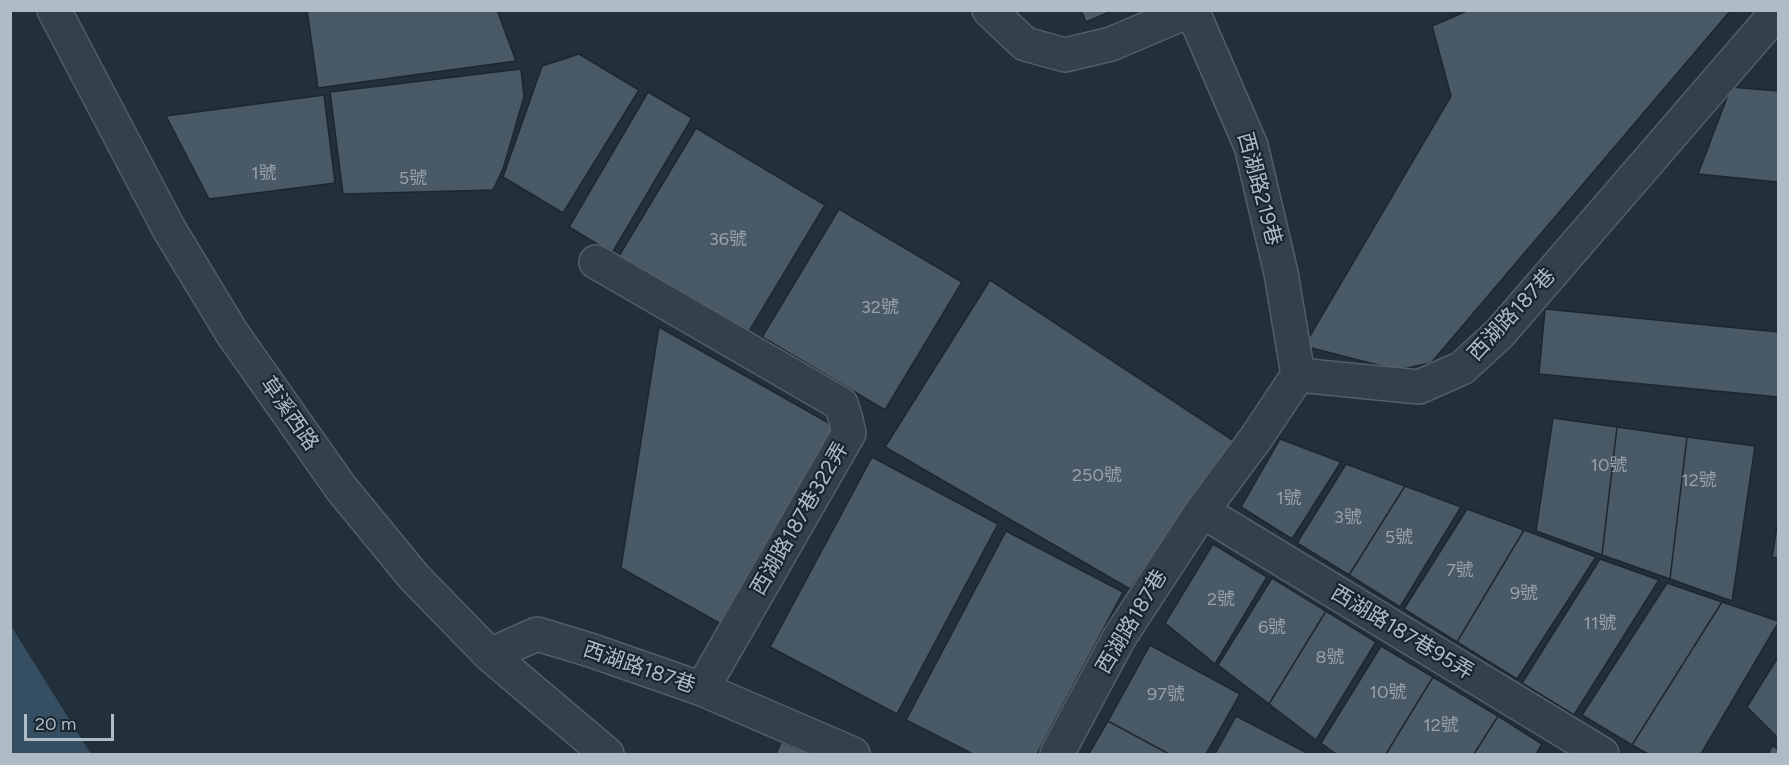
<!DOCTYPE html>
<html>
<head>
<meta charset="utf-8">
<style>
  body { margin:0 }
  #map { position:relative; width:1789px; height:765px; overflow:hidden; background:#21303a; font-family:Figtree,sans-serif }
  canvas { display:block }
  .frame { position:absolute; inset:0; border:12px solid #afbcc6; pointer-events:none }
  .scale { position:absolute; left:24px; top:714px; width:90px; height:27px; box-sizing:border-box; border:3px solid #afbcc6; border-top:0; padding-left:8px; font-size:18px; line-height:21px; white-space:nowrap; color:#afbcc6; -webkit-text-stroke:4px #1a262e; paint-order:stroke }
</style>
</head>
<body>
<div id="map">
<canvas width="1789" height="765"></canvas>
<div class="frame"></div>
<div class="scale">20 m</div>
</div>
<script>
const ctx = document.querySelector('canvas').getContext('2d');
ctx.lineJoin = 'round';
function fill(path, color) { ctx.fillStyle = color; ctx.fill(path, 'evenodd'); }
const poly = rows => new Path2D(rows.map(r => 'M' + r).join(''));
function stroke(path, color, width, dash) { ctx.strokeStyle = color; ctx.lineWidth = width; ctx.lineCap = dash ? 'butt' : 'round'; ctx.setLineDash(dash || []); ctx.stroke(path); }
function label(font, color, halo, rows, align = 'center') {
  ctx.font = font + ' Figtree,"Noto Sans TC",sans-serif'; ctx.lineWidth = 4.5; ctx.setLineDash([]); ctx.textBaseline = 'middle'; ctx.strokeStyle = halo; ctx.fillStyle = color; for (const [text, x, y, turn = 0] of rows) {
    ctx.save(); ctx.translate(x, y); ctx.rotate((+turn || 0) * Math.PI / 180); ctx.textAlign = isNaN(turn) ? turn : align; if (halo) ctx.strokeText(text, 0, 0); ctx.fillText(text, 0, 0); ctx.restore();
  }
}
const water = poly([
  [10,626,11,626,91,754,11,754]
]);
const building = poly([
  [307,10,497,10,516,61,318,88,307,10],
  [1081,10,1114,10,1086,22,1081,10],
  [1469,10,1731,10,1431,363,1397,370,1304,346,1451,96,1432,26,1469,10],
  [579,54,639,90,563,213,503,177,542,66,579,54],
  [521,69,524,97,503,169,493,190,343,194,330,92,521,69],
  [1731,87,1778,91,1778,182,1698,174,1731,87],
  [648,92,692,118,612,253,569,227,648,92],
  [324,95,335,183,209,199,166,116,324,95],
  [696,128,825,205,745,338,616,261,696,128],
  [839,209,962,282,885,410,762,337,839,209],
  [990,280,1234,441,1130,589,885,447,990,280],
  [1545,309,1778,332,1778,397,1539,374,1545,309],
  [659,327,834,426,723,625,621,568,659,327],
  [1553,418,1617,427,1602,555,1536,531,1553,418],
  [1617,427,1687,437,1670,579,1602,555,1617,427],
  [1687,437,1755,446,1732,601,1670,579,1687,437],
  [1280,439,1341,462,1292,539,1241,507,1280,439],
  [872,457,998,524,897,714,770,647,872,457],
  [1346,464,1405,486,1349,575,1297,543,1346,464],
  [1405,486,1461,507,1400,607,1349,575,1405,486],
  [1467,509,1524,530,1457,642,1404,609,1467,509],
  [1778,521,1778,558,1772,557,1778,521],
  [1524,530,1596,557,1517,679,1457,642,1524,530],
  [1006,531,1123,592,1037,754,973,754,906,720,1006,531],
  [1213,544,1267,577,1215,664,1165,623,1213,544],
  [1600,559,1659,580,1574,715,1522,683,1600,559],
  [1272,578,1326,611,1269,704,1218,665,1272,578],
  [1667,583,1722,602,1632,745,1582,715,1667,583],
  [1722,602,1778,621,1778,623,1701,754,1648,754,1632,745,1722,602],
  [1326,611,1376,642,1316,740,1269,704,1326,611],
  [1150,645,1240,694,1206,754,1169,754,1108,721,1150,645],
  [1381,646,1433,677,1386,754,1336,754,1321,743,1381,646],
  [1778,657,1778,738,1747,707,1778,657],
  [1433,677,1498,716,1474,754,1386,754,1433,677],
  [1236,716,1309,754,1215,754,1236,716],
  [1498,716,1542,744,1536,754,1474,754,1498,716],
  [1108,721,1169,754,1089,754,1108,721],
  [781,742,810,754,776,754,781,742],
  [1773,745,1778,750,1778,754,1768,754,1773,745]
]);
const minor = poly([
  [54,10,169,229,232,333,341,488,414,577,490,655,607,754],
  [989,10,1025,44,1065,55,1111,44,1191,10],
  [1192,10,1251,146,1281,273,1298,375],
  [596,262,841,404,846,420,849,433,702,689],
  [1298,375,1419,387,1462,368,1500,333,1778,11],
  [1202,511,1602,754],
  [490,655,537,634,590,650,702,689,853,754],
  [1057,754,1119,638,1202,511,1256,438,1298,375]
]);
const numberNames = [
  ["1號",264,174],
  ["5號",413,179],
  ["36號",728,240],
  ["32號",880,308],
  ["10號",1609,466],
  ["250號",1097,476],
  ["12號",1699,481],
  ["1號",1289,499],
  ["3號",1348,518],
  ["5號",1399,538],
  ["7號",1460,571],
  ["9號",1524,594],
  ["2號",1221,600],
  ["11號",1600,624],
  ["6號",1272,628],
  ["8號",1330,658],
  ["10號",1388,693],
  ["97號",1166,695],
  ["12號",1441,726]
];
const streetNames = [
  ["西湖路219巷",1259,189,75],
  ["西湖路187巷",1512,315,-47],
  ["草溪西路",289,414,55],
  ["西湖路187巷322弄",800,519,-60],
  ["西湖路187巷",1132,622,-59],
  ["西湖路187巷95弄",1402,633,31],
  ["西湖路187巷",639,668,19]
];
fill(water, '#354e61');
fill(building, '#495965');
stroke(building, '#1c2830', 1.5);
stroke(minor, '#525f68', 36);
stroke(minor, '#35414a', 33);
label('18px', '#96a3ae', null, numberNames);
label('21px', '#afbcc6', '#1a262e', streetNames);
</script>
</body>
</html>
